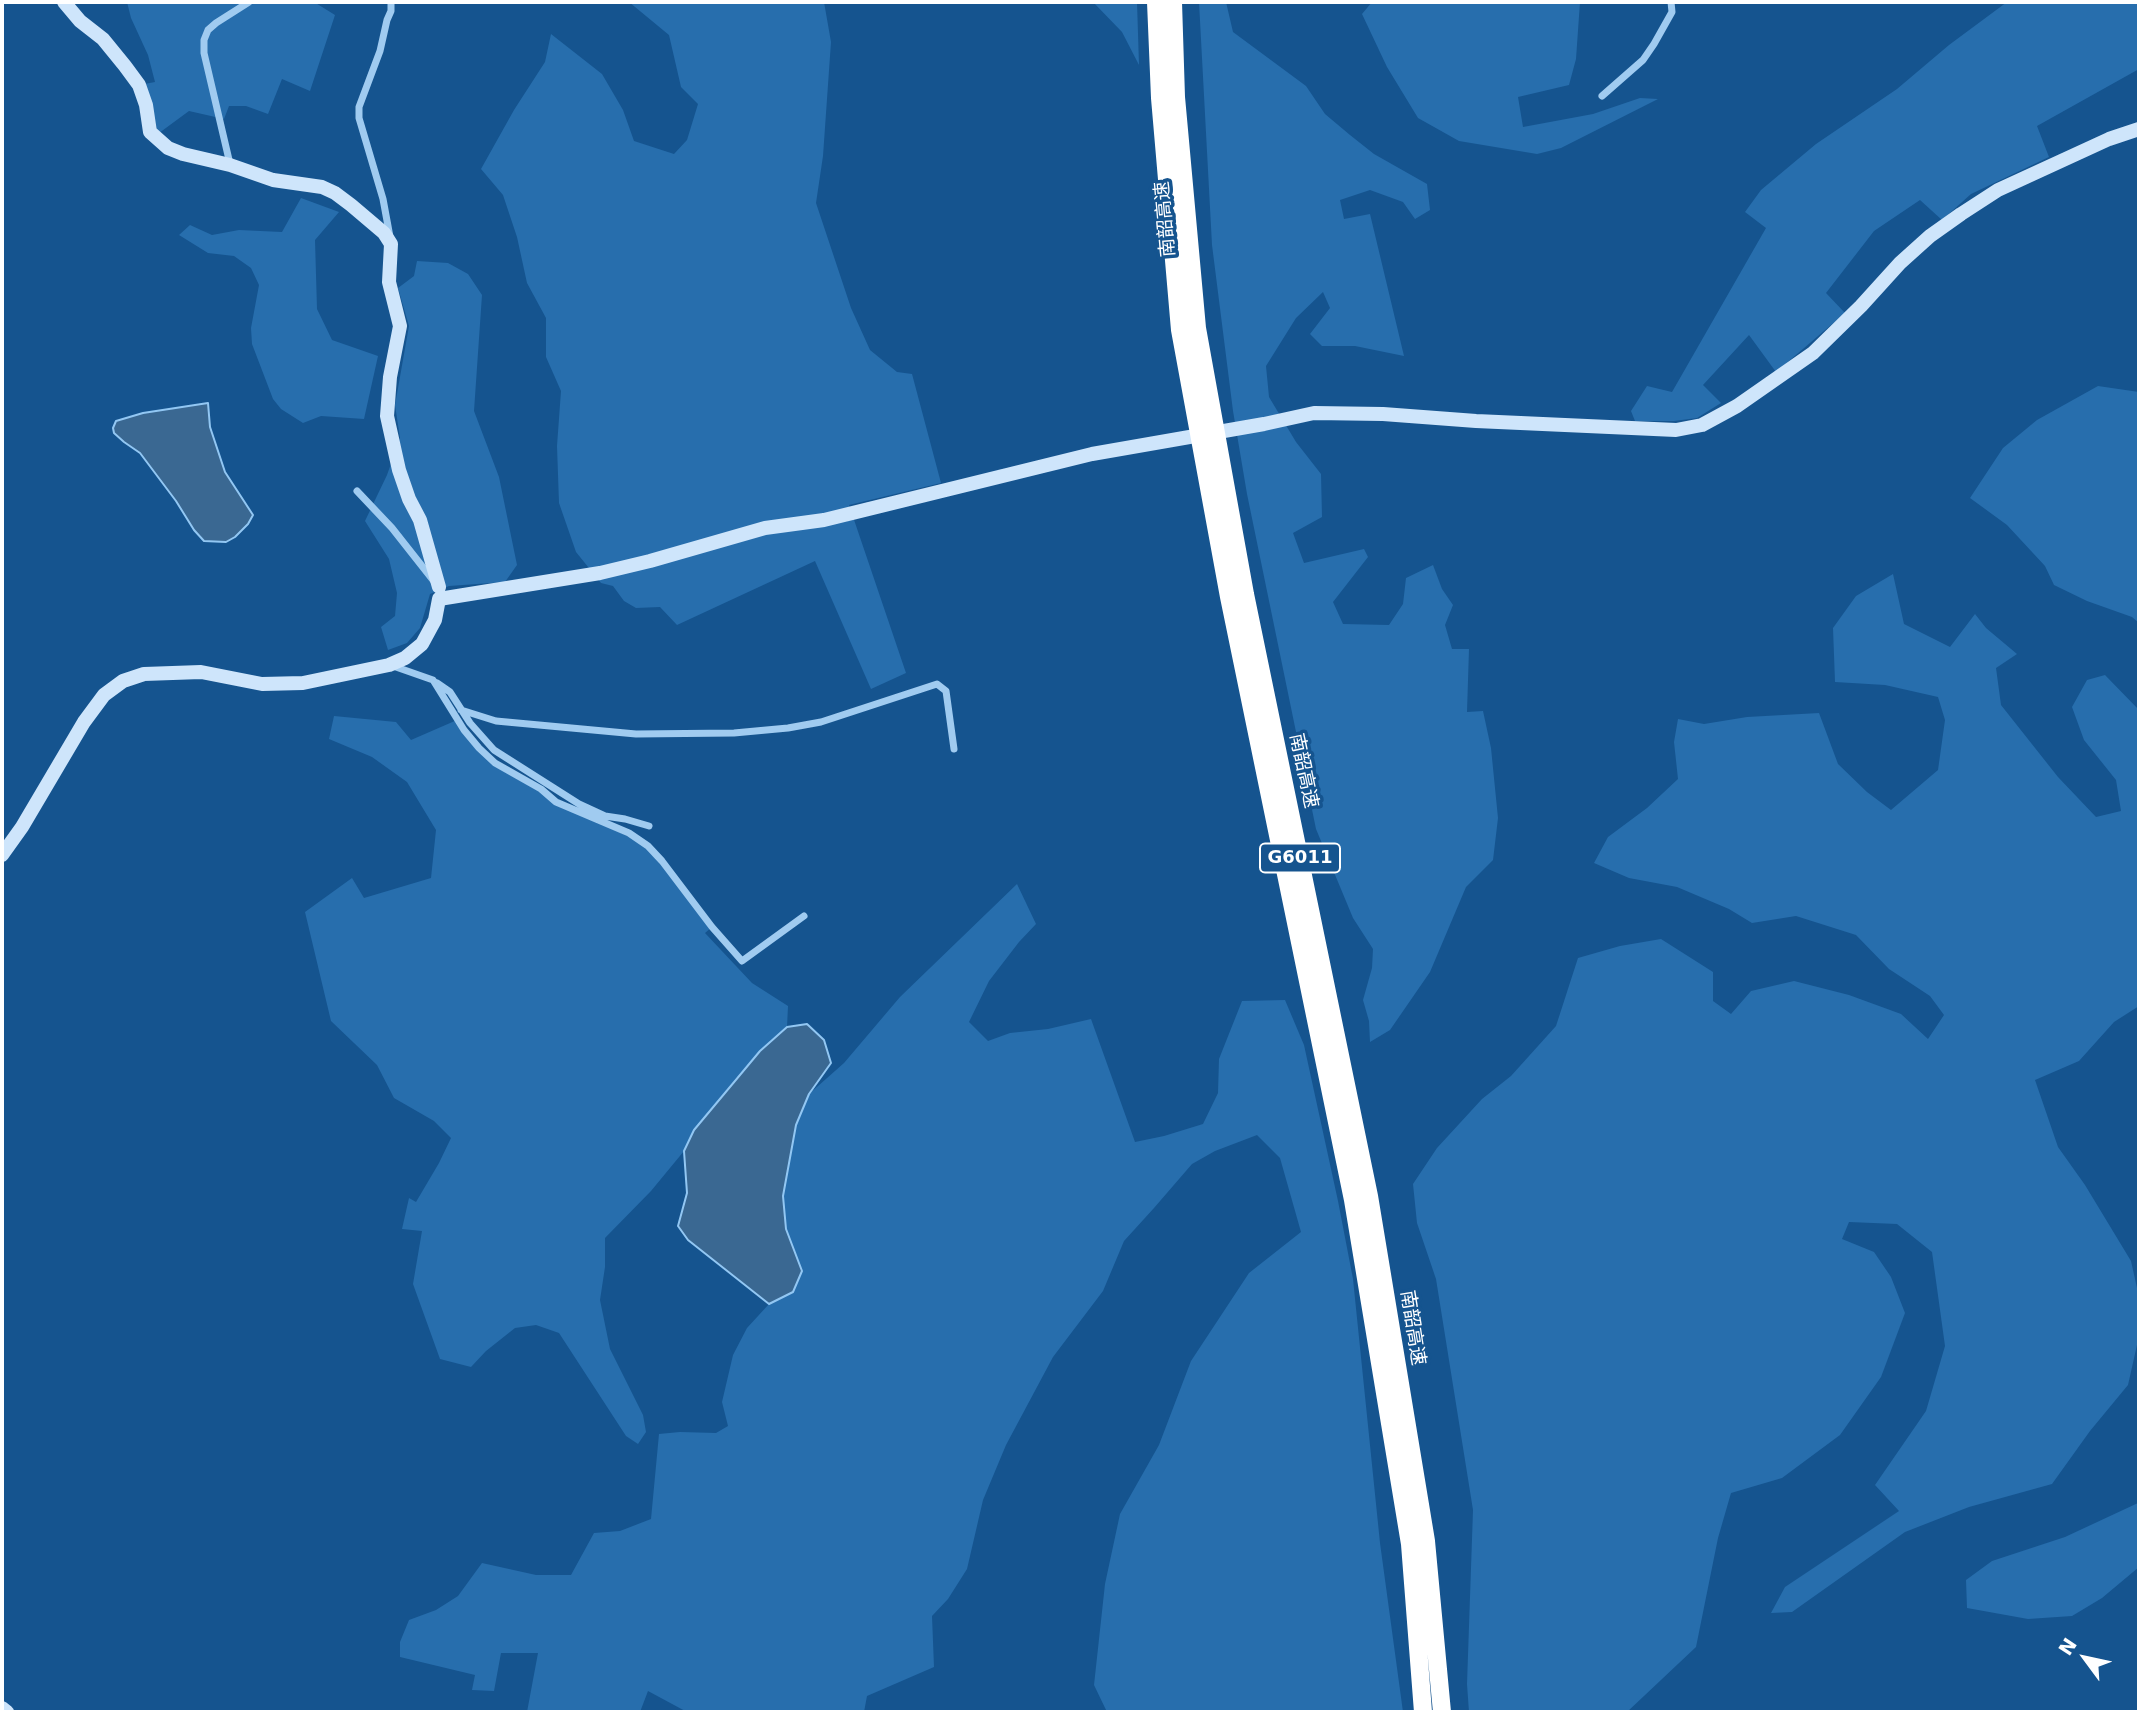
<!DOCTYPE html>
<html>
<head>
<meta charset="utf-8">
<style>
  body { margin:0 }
  #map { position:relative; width:2141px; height:1714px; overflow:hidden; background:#15548f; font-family:"DejaVu Sans",sans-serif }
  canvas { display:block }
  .frame { position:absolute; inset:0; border:4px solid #fff; pointer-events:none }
  .north { position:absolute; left:2050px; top:1623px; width:70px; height:70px; -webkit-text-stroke:5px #15548f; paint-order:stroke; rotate:303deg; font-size:19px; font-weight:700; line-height:28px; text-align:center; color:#fff }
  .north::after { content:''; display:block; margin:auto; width:24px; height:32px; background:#fff; clip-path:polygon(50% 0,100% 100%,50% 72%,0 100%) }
</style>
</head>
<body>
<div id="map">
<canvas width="2141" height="1714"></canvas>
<div class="frame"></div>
<div class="north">N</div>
</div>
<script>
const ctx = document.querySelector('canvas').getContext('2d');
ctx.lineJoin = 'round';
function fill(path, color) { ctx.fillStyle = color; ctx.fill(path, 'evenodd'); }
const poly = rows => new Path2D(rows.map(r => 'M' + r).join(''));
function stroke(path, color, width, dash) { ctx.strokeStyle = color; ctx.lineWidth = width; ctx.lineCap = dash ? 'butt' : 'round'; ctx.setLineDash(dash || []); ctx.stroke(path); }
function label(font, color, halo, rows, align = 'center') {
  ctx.font = font + ' "DejaVu Sans","Noto Sans SC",sans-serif'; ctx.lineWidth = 7; ctx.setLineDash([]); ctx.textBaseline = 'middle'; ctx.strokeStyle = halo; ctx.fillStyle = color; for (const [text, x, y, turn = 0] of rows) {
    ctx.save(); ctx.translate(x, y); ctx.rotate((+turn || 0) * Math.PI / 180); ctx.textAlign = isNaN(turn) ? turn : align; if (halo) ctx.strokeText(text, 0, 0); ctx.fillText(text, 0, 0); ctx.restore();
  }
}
const green = poly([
  [127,2,314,2,335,15,310,91,282,79,268,114,246,106,229,106,224,119,189,111,155,136,139,85,155,82,148,55,131,18],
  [629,2,824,2,831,42,823,156,816,203,851,308,870,350,897,372,912,374,941,483,849,505,906,673,871,689,815,561,677,625,660,607,636,608,624,601,613,586,601,583,576,552,559,503,557,446,561,391,546,357,546,318,527,283,517,237,503,195,481,169,514,110,545,62,551,34,602,74,623,110,634,141,674,154,687,140,698,104,681,87,669,35],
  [1093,2,1137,2,1139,65,1122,32],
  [1199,2,1226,2,1233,32,1306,86,1325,114,1350,135,1374,154,1427,184,1430,210,1415,219,1403,202,1370,190,1340,200,1344,219,1370,214,1404,356,1355,346,1322,346,1310,334,1330,308,1323,292,1296,318,1266,366,1269,397,1296,442,1321,474,1322,517,1293,533,1304,563,1364,549,1368,557,1333,602,1343,624,1389,625,1403,604,1406,578,1433,565,1442,589,1453,605,1445,625,1452,649,1469,649,1467,712,1483,711,1491,748,1498,818,1493,860,1466,887,1430,972,1390,1030,1370,1042,1369,1021,1363,1000,1372,968,1373,949,1353,918,1316,829,1247,494,1233,411,1212,245],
  [1372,2,1580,2,1576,59,1569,85,1518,97,1523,127,1593,114,1640,98,1658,99,1561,148,1537,154,1459,141,1418,118,1387,67,1362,14],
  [2007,2,2139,2,2139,69,2037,126,2049,157,1971,194,1942,220,1920,200,1874,231,1826,293,1845,313,1776,372,1749,335,1703,385,1721,403,1697,418,1674,421,1635,421,1631,411,1647,386,1672,392,1766,228,1745,212,1761,190,1816,144,1897,89,1949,45],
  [301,198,339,212,315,240,317,309,332,340,378,356,364,419,321,416,303,423,281,409,273,399,252,344,251,328,259,285,251,268,234,256,208,253,179,235,190,225,212,235,239,230,282,232],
  [417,261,448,263,468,274,482,295,474,411,499,477,517,565,505,582,449,586,430,594,420,628,407,643,388,650,381,627,395,616,397,593,389,559,365,521,387,475,400,438,395,405,409,326,398,288,414,276],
  [2098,386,2139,392,2139,623,2132,617,2087,601,2054,585,2045,566,2007,525,1970,498,2003,448,2037,420],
  [1893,574,1904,624,1950,647,1975,614,1986,628,2017,654,1996,668,2001,705,2058,777,2096,817,2121,811,2116,780,2084,740,2072,707,2087,680,2105,675,2139,710,2139,1006,2114,1022,2079,1061,2035,1080,2058,1147,2085,1185,2131,1261,2139,1297,2139,1336,2128,1385,2090,1431,2052,1484,1969,1507,1905,1532,1792,1612,1771,1613,1785,1587,1899,1511,1875,1485,1926,1411,1945,1346,1932,1252,1897,1224,1849,1222,1842,1239,1874,1252,1891,1277,1905,1313,1881,1377,1840,1435,1782,1478,1731,1493,1718,1538,1696,1647,1627,1712,1469,1712,1467,1684,1473,1510,1436,1279,1417,1223,1413,1184,1437,1148,1482,1099,1511,1076,1556,1026,1578,958,1620,946,1661,939,1713,972,1713,1001,1731,1014,1751,991,1794,981,1849,995,1901,1014,1928,1039,1944,1015,1930,996,1889,969,1856,935,1796,916,1752,923,1729,909,1677,887,1629,878,1594,863,1608,837,1647,808,1678,779,1674,742,1678,719,1704,724,1747,717,1819,713,1838,764,1867,792,1891,810,1938,770,1945,720,1938,697,1885,685,1835,682,1833,628,1856,596],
  [334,716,396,722,411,740,457,720,479,748,556,802,648,846,712,927,705,933,752,983,788,1006,787,1027,760,1051,736,1078,694,1130,684,1151,651,1191,605,1238,605,1267,600,1300,610,1349,643,1415,646,1432,638,1444,626,1436,559,1333,536,1325,515,1328,486,1351,471,1367,440,1359,413,1284,422,1231,402,1229,409,1198,416,1202,439,1163,451,1138,434,1121,394,1098,377,1065,331,1021,305,912,352,878,364,898,431,878,436,830,407,782,372,757,329,739],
  [1017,884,1036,924,1019,942,989,981,969,1022,988,1041,1010,1033,1048,1029,1091,1019,1135,1142,1164,1136,1203,1124,1218,1093,1219,1059,1242,1001,1285,1000,1304,1045,1338,1201,1353,1279,1380,1543,1403,1712,1107,1712,1094,1685,1105,1584,1120,1514,1159,1445,1191,1361,1249,1273,1301,1232,1280,1158,1257,1135,1215,1151,1192,1164,1154,1208,1124,1241,1103,1291,1053,1357,1006,1445,983,1500,967,1569,948,1599,932,1616,934,1667,867,1696,864,1712,687,1712,648,1691,640,1712,527,1712,538,1653,501,1653,494,1691,472,1690,475,1675,400,1657,400,1642,409,1620,436,1610,458,1596,482,1563,536,1575,571,1575,594,1533,620,1531,651,1519,659,1434,680,1432,716,1433,728,1426,722,1402,733,1355,747,1328,769,1304,793,1292,802,1271,786,1229,783,1196,796,1125,809,1094,844,1063,900,997],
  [2139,1500,2139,1567,2102,1598,2072,1616,2028,1619,1967,1608,1966,1580,1992,1561,2065,1537,2138,1503]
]);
const water = poly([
  [208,403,210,427,225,472,253,515,248,524,235,537,226,542,204,541,194,530,176,501,140,453,124,442,114,433,113,428,116,421,143,413,208,403],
  [807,1024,824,1040,831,1063,809,1094,796,1125,783,1196,786,1229,802,1271,793,1292,769,1304,688,1240,678,1226,687,1193,684,1151,694,1130,760,1051,787,1027,807,1024]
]);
const street = poly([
  [1602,96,1643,60,1654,44,1672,12,1671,2],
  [230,164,204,53,204,40,208,30,216,23,249,2],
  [390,237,383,199,359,118,359,107,380,51,387,20,391,11,391,2],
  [357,491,392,528,433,580],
  [393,666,433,680,464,730,479,748,495,763,541,789,556,802,629,833,648,846,662,861,712,927,742,961,804,916],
  [437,683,450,692,470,723,494,750,579,804,605,816,625,819,649,826],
  [461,710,496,721,636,734,734,733,788,728,821,722,937,684,946,691,954,749]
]);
const secondary = poly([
  [64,2,80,21,103,39,125,66,139,85,146,105,150,132,168,148,183,154,230,165,273,180,322,187,335,193,351,205,384,233,391,244,389,282,400,326,390,377,387,416,399,470,409,499,420,520,439,587],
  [2,855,22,827,84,722,104,695,123,681,144,674,201,672,262,684,303,683,389,665,405,658,422,644,435,620,439,599,600,573,650,561,765,528,824,520,1092,454,1264,424,1314,413,1383,414,1476,421,1676,430,1702,425,1737,406,1813,353,1861,306,1900,263,1930,236,1961,214,1998,190,2109,139,2139,129],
  [2,1708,7,1712]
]);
const highway = poly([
  [1156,2,1160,98,1180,330,1229,597,1353,1200,1410,1544,1423,1712],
  [1173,2,1176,97,1197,328,1245,594,1369,1196,1426,1541,1442,1712]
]);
const shields = [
  [1300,858,80]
];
const shieldNames = [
  ["G6011",1300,858]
];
const streetNames = [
  ["南韶高速",1166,219,-95],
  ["南韶高速",1303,771,78],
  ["南韶高速",1412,1328,81]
];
fill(green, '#276ead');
fill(water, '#3a6892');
stroke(water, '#92c7f3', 2);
stroke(street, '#a0cbf0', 7);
stroke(secondary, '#cee5fb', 14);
stroke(highway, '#fff', 18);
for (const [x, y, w] of shields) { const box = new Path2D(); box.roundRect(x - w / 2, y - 14.5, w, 29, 5); ctx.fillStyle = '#15548f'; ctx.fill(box); stroke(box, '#fff', 2); }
label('bold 18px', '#fff', null, shieldNames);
label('19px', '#fff', '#15548f', streetNames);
</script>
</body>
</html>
